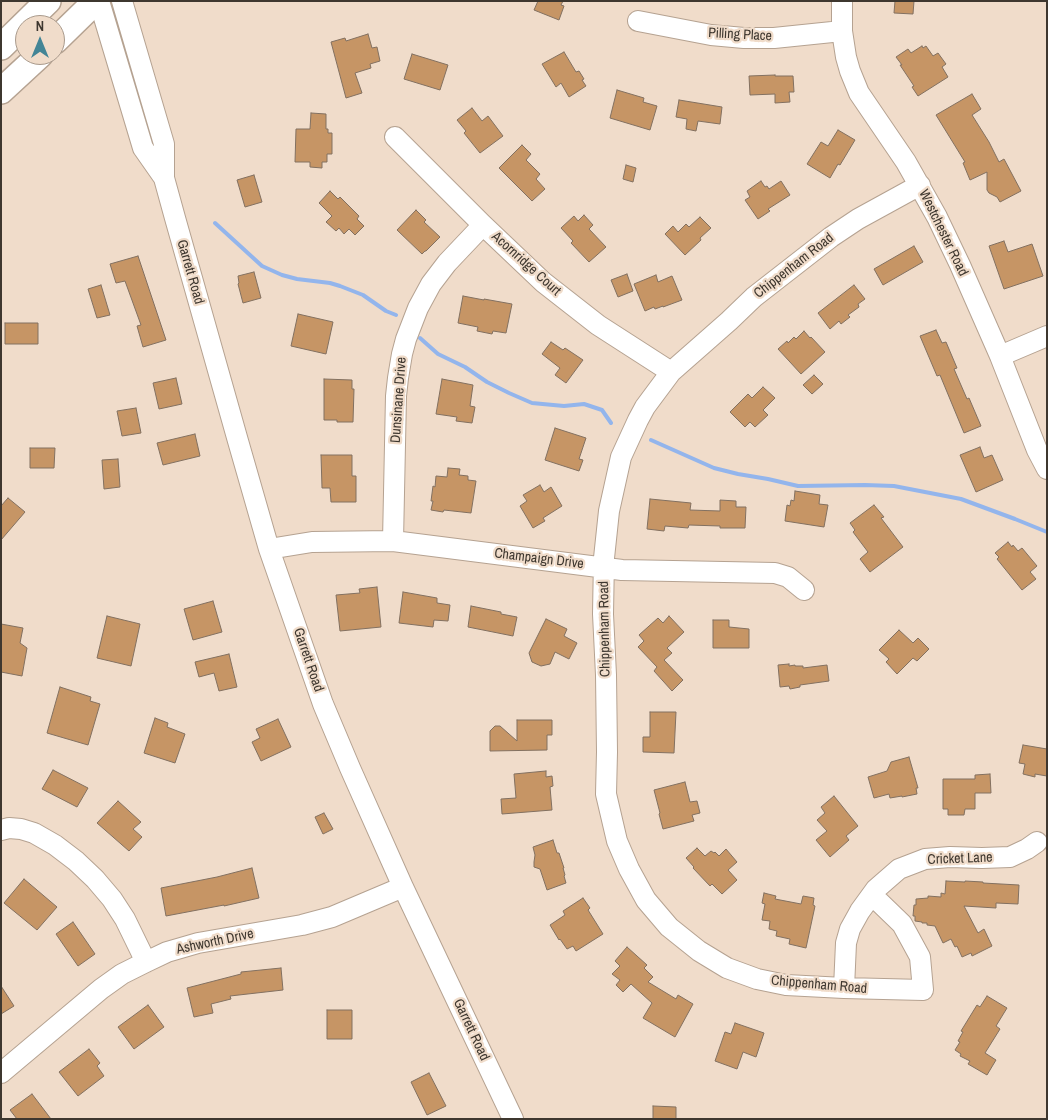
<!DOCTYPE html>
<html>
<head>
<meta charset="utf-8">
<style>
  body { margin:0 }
  #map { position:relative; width:1048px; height:1120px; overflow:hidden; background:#f0dcca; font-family:"Archivo Narrow",sans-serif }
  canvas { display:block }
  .frame { position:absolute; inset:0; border:2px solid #3e372f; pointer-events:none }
  .north { position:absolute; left:15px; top:15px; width:50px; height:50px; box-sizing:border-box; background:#f0dcca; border:1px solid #a99a8c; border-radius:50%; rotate:0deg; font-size:14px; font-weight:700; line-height:20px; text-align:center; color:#3e372f }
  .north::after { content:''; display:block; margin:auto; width:18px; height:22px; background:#438596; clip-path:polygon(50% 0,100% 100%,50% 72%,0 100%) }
</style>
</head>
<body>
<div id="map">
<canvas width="1048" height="1120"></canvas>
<div class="frame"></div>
<div class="north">N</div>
</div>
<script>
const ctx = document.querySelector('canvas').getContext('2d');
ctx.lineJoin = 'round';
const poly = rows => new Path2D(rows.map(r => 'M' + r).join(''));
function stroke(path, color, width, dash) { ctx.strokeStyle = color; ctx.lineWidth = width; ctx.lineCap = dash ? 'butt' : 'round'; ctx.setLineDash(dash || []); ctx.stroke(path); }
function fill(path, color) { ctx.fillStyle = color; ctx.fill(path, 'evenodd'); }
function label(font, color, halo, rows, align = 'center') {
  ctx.font = font + ' "Archivo Narrow",sans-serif'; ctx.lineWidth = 4.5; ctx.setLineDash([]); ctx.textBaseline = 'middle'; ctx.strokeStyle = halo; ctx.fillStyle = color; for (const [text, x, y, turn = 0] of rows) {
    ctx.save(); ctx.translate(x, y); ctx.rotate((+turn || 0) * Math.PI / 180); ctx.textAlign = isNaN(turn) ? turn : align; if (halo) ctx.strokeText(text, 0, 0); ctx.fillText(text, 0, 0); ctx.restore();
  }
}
const stream = poly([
  [215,223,262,266,282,275,297,279,330,283,340,286,363,295,386,311,396,315],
  [420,338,438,354,465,367,487,382,509,393,532,403,564,406,584,404,602,410,611,423],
  [651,440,714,468,738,474,768,479,798,486,865,485,894,486,961,499,1015,519,1047,532]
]);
const building = poly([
  [538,1,563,1,561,5,564,6,559,20,534,10,538,1],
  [895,1,914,1,913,14,894,13,895,1],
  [368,34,372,48,377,47,380,61,370,64,371,68,355,73,362,93,346,98,331,42,345,38,346,41,368,34],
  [922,46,923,48,926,46,933,56,938,53,946,64,942,67,948,77,918,96,912,87,914,86,900,65,902,65,896,57,908,49,911,53,922,46],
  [564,52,576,72,579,71,584,79,582,80,586,86,569,97,561,83,556,87,542,64,564,52],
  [412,54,448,65,440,90,404,79,412,54],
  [775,75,775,76,793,76,794,92,789,92,790,102,775,103,775,94,750,95,749,76,775,75],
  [617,90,644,98,643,102,657,106,650,130,610,118,617,90],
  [972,94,981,109,972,115,989,142,999,162,1004,159,1021,191,1000,202,997,197,989,193,987,190,987,172,970,180,963,163,965,162,936,115,972,94],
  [679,100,722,107,720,124,698,121,696,131,686,129,687,119,676,117,679,100],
  [472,108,482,121,488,116,503,136,480,153,464,133,466,131,457,120,472,108],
  [311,113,326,114,326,129,328,129,328,133,332,133,332,154,327,154,327,162,322,162,322,168,310,167,310,162,295,162,296,129,310,129,311,113],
  [838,130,855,140,840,165,838,164,830,178,807,164,821,142,828,146,838,130],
  [522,145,531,154,526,160,540,174,536,179,545,189,532,201,499,168,522,145],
  [626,165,636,168,633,182,623,179,626,165],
  [254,175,262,202,245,207,237,180,254,175],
  [761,181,765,187,767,186,769,189,781,181,790,195,768,209,770,211,758,219,745,200,750,197,747,191,761,181],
  [330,191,338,199,340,197,359,216,357,219,364,226,355,235,349,229,344,234,339,228,336,231,326,222,332,216,319,203,330,191],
  [416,210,426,220,424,222,440,237,426,251,425,251,422,254,397,230,416,210],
  [584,215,593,225,589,229,606,247,589,262,571,243,573,241,561,228,574,216,578,221,584,215],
  [700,217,711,228,700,238,701,240,685,255,665,234,673,226,678,232,686,224,689,227,700,217],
  [1004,241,1008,252,1032,244,1043,276,1004,289,989,246,1004,241],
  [914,246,923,262,883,285,874,269,914,246],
  [138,256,166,340,143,347,137,326,141,325,125,281,116,283,110,264,138,256],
  [254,272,261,298,243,303,238,284,239,283,238,276,254,272],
  [627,274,633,291,618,297,611,280,627,274],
  [656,275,658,282,672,276,682,300,663,307,663,306,655,309,654,307,645,311,634,284,656,275],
  [101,285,110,315,97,318,88,289,101,285],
  [854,285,865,299,858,304,859,307,848,315,850,317,841,324,839,321,830,329,818,313,854,285],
  [463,296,484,300,484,299,512,304,506,333,493,331,492,334,477,331,478,327,458,323,463,296],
  [298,314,333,322,326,354,291,346,298,314],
  [5,323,38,323,38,344,5,344,5,323],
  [936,330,942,343,946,342,957,368,954,369,967,399,969,398,981,426,964,433,940,375,937,376,920,336,936,330],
  [804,331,810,338,811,337,825,352,801,374,778,349,787,341,788,343,794,337,796,339,804,331],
  [551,342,563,350,565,348,583,360,566,383,555,375,560,368,542,354,551,342],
  [814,375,823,384,812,394,803,385,814,375],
  [176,378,182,404,159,409,153,383,176,378],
  [324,379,352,380,352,389,354,389,353,422,337,422,337,420,324,420,324,379],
  [442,379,473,385,470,406,475,407,472,423,456,421,457,417,436,414,442,379],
  [763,387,775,398,763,410,768,415,755,427,750,422,745,427,730,412,748,394,752,398,763,387],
  [136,408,141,433,122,436,117,411,136,408],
  [555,428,586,438,579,459,583,460,579,471,545,460,555,428],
  [195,434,200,456,163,465,157,443,195,434],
  [980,447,984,458,992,455,1003,480,976,492,960,455,980,447],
  [30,448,55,448,54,468,30,468,30,448],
  [321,455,352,455,352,476,356,476,356,502,331,502,330,488,322,488,321,455],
  [118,459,120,487,104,489,102,460,118,459],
  [448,468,460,469,459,475,468,476,468,480,476,481,471,513,444,510,443,512,431,510,433,501,431,501,433,486,435,487,436,476,447,477,448,468],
  [540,485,544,492,551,487,562,506,543,518,545,521,533,528,520,506,527,501,523,495,540,485],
  [795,491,820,495,819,504,828,505,824,527,785,521,787,505,790,506,791,500,794,501,795,491],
  [8,498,25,512,1,540,1,506,8,498],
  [650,499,691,503,690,510,720,511,720,500,736,501,736,507,746,507,745,528,720,528,720,526,689,525,688,528,665,526,664,531,647,529,650,499],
  [874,505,884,517,881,518,903,547,870,572,860,559,868,552,853,532,855,530,850,523,874,505],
  [1008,542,1012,547,1013,545,1018,551,1022,548,1037,566,1030,572,1036,579,1022,590,997,559,999,557,995,553,1008,542],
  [377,587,381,627,340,631,336,595,360,593,359,589,377,587],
  [403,592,437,598,437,603,450,605,448,621,434,620,433,627,399,623,403,592],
  [213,601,222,632,193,640,184,609,213,601],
  [471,606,501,612,501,614,517,617,513,636,468,627,471,606],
  [107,616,140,624,131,666,97,658,107,616],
  [669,616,684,632,667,648,672,653,664,660,683,680,672,691,654,671,657,667,638,647,644,641,639,635,658,618,663,623,669,616],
  [546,619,567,629,564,636,577,643,569,659,555,652,550,664,541,666,532,662,529,653,546,619],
  [713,620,729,620,729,627,749,629,749,648,713,648,713,620],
  [1,624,23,628,20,643,27,648,22,676,1,672,1,624],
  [899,630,913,643,918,638,929,649,917,661,913,658,897,674,886,662,889,659,879,650,899,630],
  [229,654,237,687,219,691,214,673,199,677,195,662,229,654],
  [789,664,789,666,795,665,795,666,803,666,803,668,827,665,829,681,800,685,800,687,790,689,789,686,780,687,778,665,789,664],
  [60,687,91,697,90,701,100,704,88,745,47,733,60,687],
  [650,712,676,712,674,753,643,752,643,737,650,737,650,712],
  [155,718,168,723,167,727,185,734,175,763,144,753,155,718],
  [278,719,291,747,261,761,252,742,260,738,256,729,278,719],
  [517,720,552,720,552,735,547,735,547,750,490,751,490,731,495,726,500,726,517,741,517,720],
  [1023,745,1047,749,1047,776,1035,774,1035,777,1023,774,1025,764,1019,763,1023,745],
  [909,757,918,788,916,788,917,794,902,797,902,796,890,798,889,794,874,798,868,777,887,771,891,762,909,757],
  [53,770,88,788,77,807,42,789,53,770],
  [546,771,546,777,552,776,553,786,550,787,552,810,502,814,501,799,516,798,514,774,546,771],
  [990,774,991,793,975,793,975,809,965,809,964,815,948,815,948,809,943,809,943,779,975,779,975,775,990,774],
  [685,782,690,802,697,801,700,813,692,815,694,821,663,829,659,814,660,813,654,790,685,782],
  [834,796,858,826,846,836,849,840,830,857,816,840,827,831,817,820,825,813,821,807,834,796],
  [118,801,141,822,133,829,142,837,129,851,97,823,118,801],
  [324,813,333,829,323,834,315,817,324,813],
  [553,840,557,853,559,853,564,868,563,868,565,875,564,876,566,883,547,890,540,869,534,867,534,862,535,855,533,847,553,840],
  [697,848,705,856,711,851,714,853,715,852,719,856,726,849,737,862,728,870,737,880,722,894,712,884,710,886,693,868,694,867,686,858,697,848],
  [252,868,259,898,224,906,224,905,166,916,161,888,217,877,252,868],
  [24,879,57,907,37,930,4,903,24,879],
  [946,881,965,882,965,881,983,882,983,883,1019,885,1018,904,996,903,996,908,964,906,978,933,984,929,992,946,972,956,971,953,962,957,957,946,955,947,951,939,943,943,935,926,927,925,927,923,922,923,922,922,915,921,915,916,913,916,914,905,916,905,916,899,928,898,928,896,941,897,941,893,945,894,946,881],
  [764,893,776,896,775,899,801,904,803,896,814,898,813,905,815,906,806,948,789,944,790,939,776,936,777,931,769,929,770,921,762,920,765,904,762,903,764,893],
  [583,898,590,908,588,910,603,934,576,951,573,946,567,949,560,939,559,940,550,925,565,915,563,911,583,898],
  [73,922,95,954,78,966,56,934,73,922],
  [627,947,647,965,644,968,653,977,648,982,676,999,678,995,693,1004,675,1037,643,1018,652,1003,631,984,623,992,616,985,620,980,612,974,620,966,615,961,627,947],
  [281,968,283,990,230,996,231,999,211,1004,213,1013,194,1017,187,988,241,974,241,972,281,968],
  [1,986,14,1006,1,1014,1,986],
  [987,996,1007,1008,996,1026,1000,1029,985,1053,996,1060,987,1075,968,1064,970,1061,960,1056,961,1054,955,1050,960,1042,958,1041,963,1032,961,1031,977,1005,980,1007,987,996],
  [148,1005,164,1027,134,1049,118,1027,148,1005],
  [327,1010,352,1010,352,1039,327,1039,327,1010],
  [735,1023,764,1033,756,1057,743,1052,737,1069,715,1061,725,1032,731,1034,735,1023],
  [89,1049,100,1063,97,1066,104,1076,78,1096,59,1072,89,1049],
  [429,1073,446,1106,427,1115,411,1082,429,1073],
  [32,1094,51,1119,17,1119,10,1110,32,1094],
  [653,1106,676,1107,676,1119,653,1119,653,1106]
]);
const minor = poly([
  [99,1,143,148,164,178],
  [122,1,164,144,164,178,175,218,238,441,269,549,323,704,350,768,403,887,513,1119],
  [842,1,842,31,846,57,850,71,859,93,906,162,937,217,960,265,1000,356,1037,450,1047,469],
  [638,21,711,35,744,38,774,38,842,31],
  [395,137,483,225,543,282,598,325,671,372],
  [1000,356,1047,336],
  [393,541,396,396,398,378,402,354,406,339,418,308,431,284,447,263,483,225],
  [269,549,312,542,393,541,622,570,775,573,788,577,804,590],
  [1,830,9,828,21,829,34,833,55,845,76,861,95,879,112,899,125,919,146,962],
  [872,895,902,924,920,957,923,990,844,988,786,985,757,979,727,968,699,951,669,927,646,900,629,869,617,841,606,794,607,752,606,675,603,614,604,558,609,511,621,457,638,420,645,407,671,372,729,321,754,297,831,237,858,219,920,185],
  [844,988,846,943,850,929,860,911,876,889,899,869,925,859,950,857,982,858,1010,857,1027,849,1037,842],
  [1,1073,101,989,122,974,146,962,167,952,198,943,302,925,332,917,403,887]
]);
const major = poly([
  [55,41,96,1],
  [1,47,48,1],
  [1,91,40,55]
]);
const streetNames = [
  ["Pilling Place",740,35,3],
  ["Westchester Road",943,233,64],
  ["Acornridge Court",526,264,42],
  ["Chippenham Road",794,266,-38],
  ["Garrett Road",190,272,74],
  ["Dunsinane Drive",399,400,-86],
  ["Champaign Drive",539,559,7],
  ["Chippenham Road",605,629,-91],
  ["Garrett Road",308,660,71],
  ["Cricket Lane",960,859,-2],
  ["Ashworth Drive",215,942,-12],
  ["Chippenham Road",819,985,5],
  ["Garrett Road",471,1030,65]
];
stroke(stream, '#93b5ec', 4);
fill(building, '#c69565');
stroke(building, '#827060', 1);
stroke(minor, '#b5a291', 22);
stroke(major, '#b5a291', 28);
stroke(minor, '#fff', 20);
stroke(major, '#fff', 25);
label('14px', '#3e372f', '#f0dcca', streetNames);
</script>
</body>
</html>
